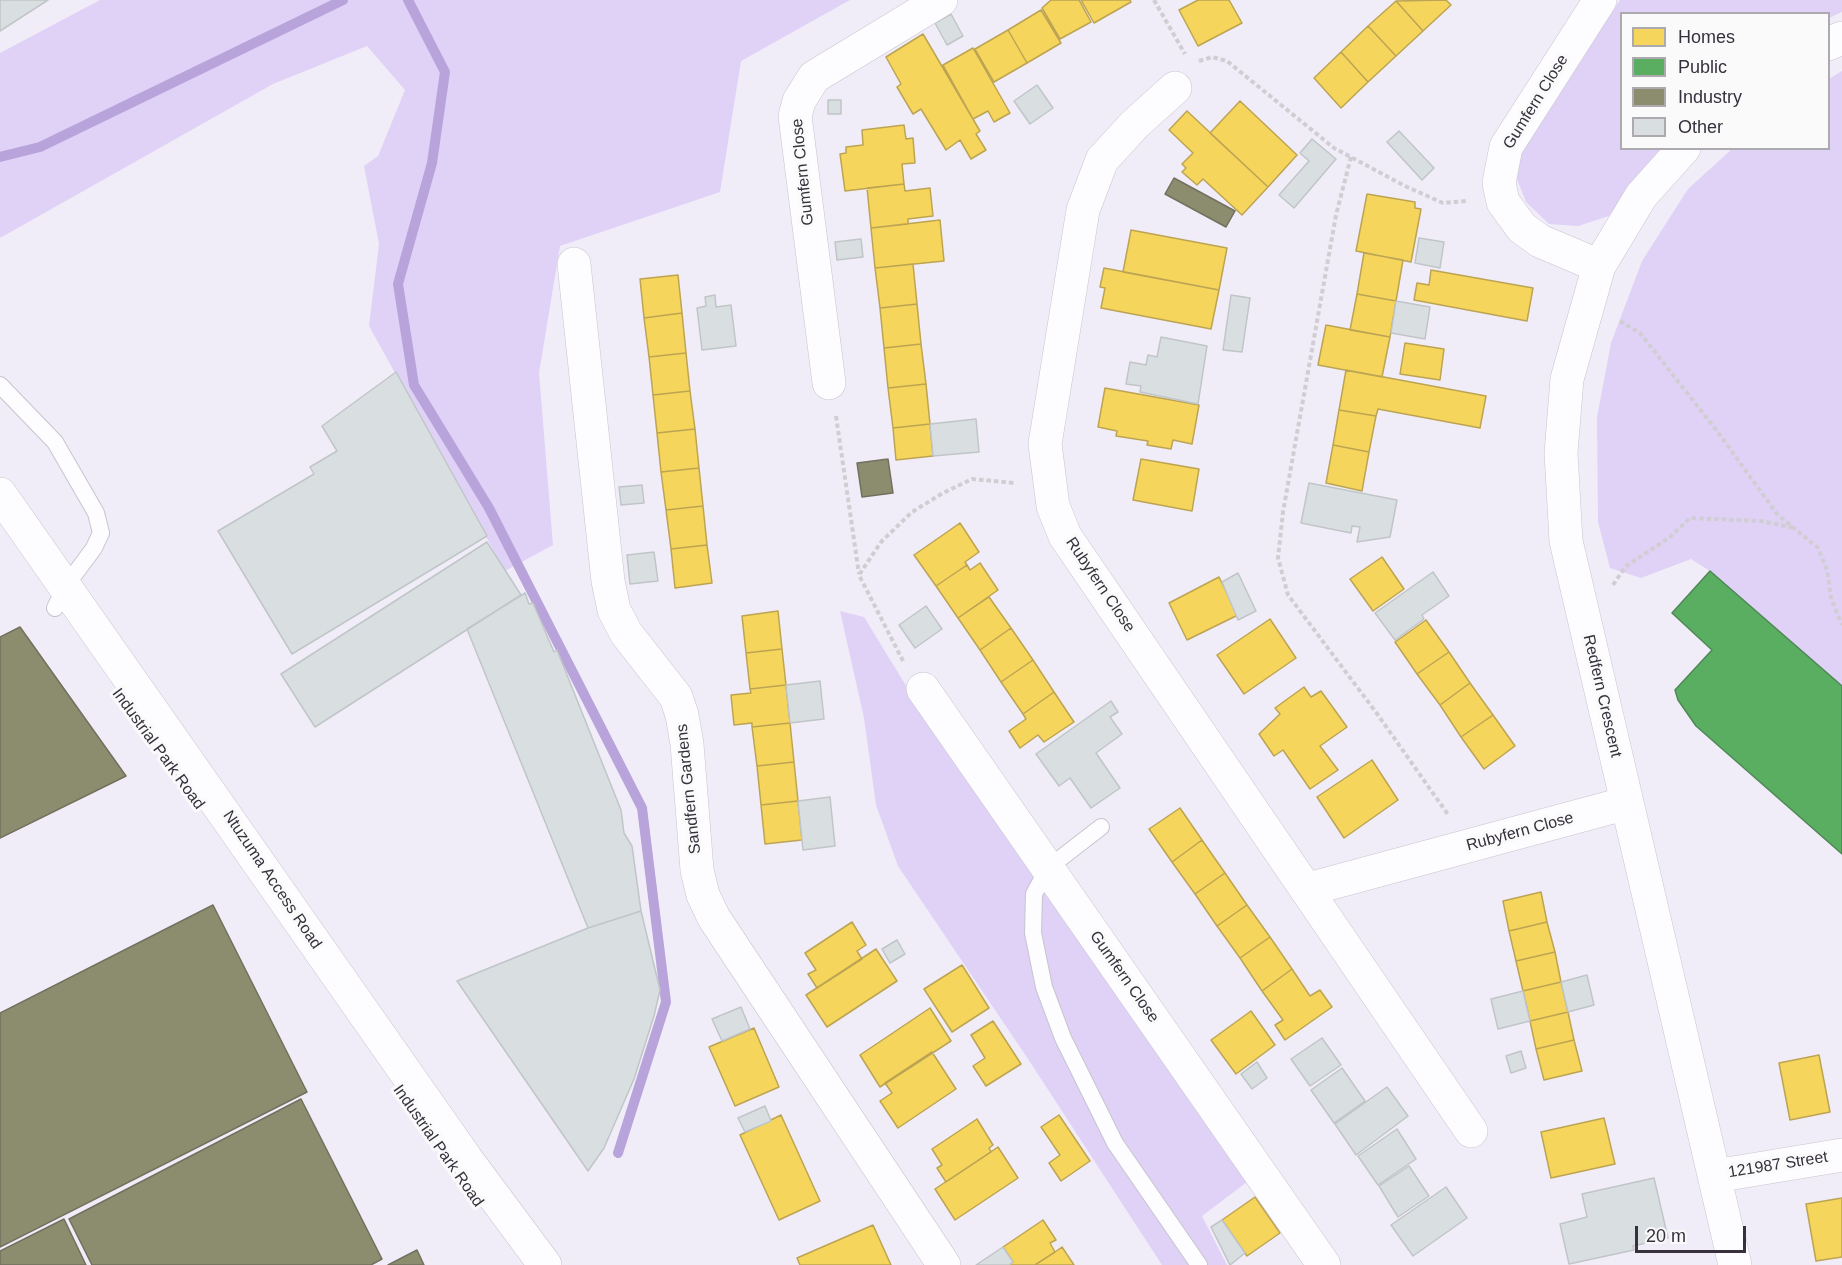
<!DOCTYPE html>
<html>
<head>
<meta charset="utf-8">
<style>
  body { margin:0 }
  #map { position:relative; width:1842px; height:1265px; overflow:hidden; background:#f1edf8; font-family:Helvetica,sans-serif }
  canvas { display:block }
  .legend { position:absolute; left:1620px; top:12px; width:210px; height:138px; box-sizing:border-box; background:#fafafa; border:2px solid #acaaae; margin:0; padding:8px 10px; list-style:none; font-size:18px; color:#36313d }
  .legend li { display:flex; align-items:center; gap:12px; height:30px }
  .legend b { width:30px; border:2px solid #acaaae }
  .scale { position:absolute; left:1635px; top:1226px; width:111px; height:27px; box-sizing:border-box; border:3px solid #36313d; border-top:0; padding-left:8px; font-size:18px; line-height:21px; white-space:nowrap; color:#36313d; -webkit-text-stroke:4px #fafafa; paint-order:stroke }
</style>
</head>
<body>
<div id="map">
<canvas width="1842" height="1265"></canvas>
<ul class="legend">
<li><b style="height:16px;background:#f6d55c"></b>Homes</li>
<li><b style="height:16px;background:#5aae61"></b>Public</li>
<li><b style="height:16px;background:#8c8c6e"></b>Industry</li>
<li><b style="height:16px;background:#d9dfe1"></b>Other</li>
</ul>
<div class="scale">20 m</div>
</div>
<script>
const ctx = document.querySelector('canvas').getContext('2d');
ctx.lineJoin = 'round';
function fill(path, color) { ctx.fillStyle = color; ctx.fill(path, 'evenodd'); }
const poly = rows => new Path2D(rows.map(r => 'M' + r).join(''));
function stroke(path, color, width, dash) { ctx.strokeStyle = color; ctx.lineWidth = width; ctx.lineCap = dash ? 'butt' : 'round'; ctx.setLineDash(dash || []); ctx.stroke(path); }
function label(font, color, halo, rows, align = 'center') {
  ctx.font = font + ' Helvetica,sans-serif'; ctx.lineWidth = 6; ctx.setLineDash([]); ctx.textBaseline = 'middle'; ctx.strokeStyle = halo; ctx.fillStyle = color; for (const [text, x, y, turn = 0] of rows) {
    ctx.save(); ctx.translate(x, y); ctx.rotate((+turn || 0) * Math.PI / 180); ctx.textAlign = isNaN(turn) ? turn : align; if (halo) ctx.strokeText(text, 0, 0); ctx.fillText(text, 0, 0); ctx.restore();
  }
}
const green = poly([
  [100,0,850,0,741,61,720,192,560,246,539,373,553,545,505,571,369,326,379,244,364,166,378,156,405,90,367,46,273,84,0,238,0,53],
  [1620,0,1842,0,1842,12,1829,18,1828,14,1622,14,1622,148,1661,149,1609,216,1578,226,1549,224,1526,202,1517,179,1522,146],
  [1842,71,1842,686,1710,571,1691,559,1641,578,1610,568,1598,522,1597,417,1611,343,1642,261,1688,189,1732,149,1828,148,1829,79],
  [840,611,864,617,921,710,1251,1179,1202,1216,1227,1265,1162,1265,1030,1062,898,866,876,805,864,718]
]);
const homes = poly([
  [1051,0,1079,0,1091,22,1060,39,1042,8,1051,0],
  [1081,0,1130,0,1131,2,1094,23,1081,0],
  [1198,0,1229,0,1242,23,1198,46,1179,10,1198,0],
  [1446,0,1451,5,1423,31,1396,1,1446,0],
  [1396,1,1423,31,1396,56,1368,26,1396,1],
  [1041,10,1061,43,1027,63,1008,30,1041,10],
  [1368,26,1396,56,1368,82,1341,52,1368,26],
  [1008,30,1027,63,994,82,975,49,1008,30],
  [923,34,980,131,976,134,986,150,971,159,960,140,946,150,921,109,913,114,897,87,901,84,886,57,923,34],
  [973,48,1010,113,994,122,988,111,973,119,943,65,973,48],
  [1341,52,1368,82,1341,108,1314,78,1341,52],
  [1240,101,1297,155,1268,187,1210,133,1240,101],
  [1187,111,1268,187,1242,215,1203,179,1197,185,1182,172,1186,168,1182,164,1193,153,1169,130,1187,111],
  [904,125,906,139,913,138,915,163,902,164,904,184,845,191,840,154,846,153,846,147,863,145,862,130,904,125],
  [904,184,905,191,930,188,933,216,908,219,908,224,871,228,867,188,904,184],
  [1367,194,1415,202,1415,208,1421,209,1411,262,1356,251,1367,194],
  [940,220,944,261,875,268,871,228,940,220],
  [1131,230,1227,248,1219,290,1123,272,1131,230],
  [1364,253,1403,260,1396,301,1357,294,1364,253],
  [913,264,917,304,880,308,875,268,913,264],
  [1104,268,1219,290,1211,329,1101,308,1105,288,1100,287,1104,268],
  [1431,270,1533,288,1527,321,1414,300,1417,283,1429,285,1431,270],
  [678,275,682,313,644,318,640,279,678,275],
  [1357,294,1396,301,1390,337,1350,330,1357,294],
  [917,304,921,344,884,348,880,308,917,304],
  [682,313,686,353,649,357,644,318,682,313],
  [1326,325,1390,337,1382,377,1318,365,1326,325],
  [1405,343,1444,349,1440,380,1400,374,1405,343],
  [921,344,926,384,888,388,884,348,921,344],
  [686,353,690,391,653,395,649,357,686,353],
  [1346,370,1486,396,1480,428,1378,409,1376,416,1339,410,1346,370],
  [926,384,930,424,893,428,888,388,926,384],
  [1105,388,1199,405,1192,444,1173,440,1171,449,1147,445,1148,441,1116,436,1117,431,1098,427,1105,388],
  [690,391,695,429,657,433,653,395,690,391],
  [1339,410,1376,416,1369,452,1333,445,1339,410],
  [930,424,933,456,896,460,893,428,930,424],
  [695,429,699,468,661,472,657,433,695,429],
  [1333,445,1369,452,1362,491,1326,483,1333,445],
  [1141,459,1199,469,1192,511,1133,500,1141,459],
  [699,468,703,506,666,510,661,472,699,468],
  [703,506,707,545,671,549,666,510,703,506],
  [960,523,979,552,965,562,967,565,936,586,914,555,960,523],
  [707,545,712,583,675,588,671,549,707,545],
  [1382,557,1404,589,1373,611,1350,579,1382,557],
  [980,563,998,590,958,618,936,586,967,565,970,570,980,563],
  [1219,577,1238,615,1187,640,1169,603,1219,577],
  [989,597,1011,628,980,650,958,618,989,597],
  [778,611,782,649,746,653,742,616,778,611],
  [1270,619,1296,658,1244,694,1217,655,1270,619],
  [1426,620,1449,652,1417,674,1395,642,1426,620],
  [1011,628,1033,660,1001,682,980,650,1011,628],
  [782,649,786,685,750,689,746,653,782,649],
  [1449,652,1470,683,1440,705,1417,674,1449,652],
  [1033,660,1054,692,1023,714,1001,682,1033,660],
  [1470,683,1493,715,1461,737,1440,705,1470,683],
  [786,685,790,723,752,727,752,723,734,725,731,695,751,693,750,689,786,685],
  [1304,687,1311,697,1321,691,1347,727,1320,746,1338,770,1310,789,1283,750,1274,756,1259,734,1280,714,1275,708,1304,687],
  [1054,692,1074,722,1044,742,1038,735,1020,748,1009,731,1026,719,1023,714,1054,692],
  [1493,715,1515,746,1484,769,1461,737,1493,715],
  [790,723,794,762,757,766,752,727,790,723],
  [1372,760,1398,800,1344,838,1317,797,1372,760],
  [794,762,798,801,761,805,757,766,794,762],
  [798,801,802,840,765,844,761,805,798,801],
  [1180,808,1202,840,1172,862,1149,829,1180,808],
  [1202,840,1225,873,1195,894,1172,862,1202,840],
  [1225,873,1247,905,1217,926,1195,894,1225,873],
  [1541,892,1547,922,1509,931,1503,901,1541,892],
  [1247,905,1270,937,1240,958,1217,926,1247,905],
  [852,922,866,945,857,951,862,959,817,988,808,974,816,970,805,953,852,922],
  [1547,922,1555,952,1516,961,1509,931,1547,922],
  [1270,937,1292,969,1262,991,1240,958,1270,937],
  [876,949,897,981,827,1027,806,995,876,949],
  [1555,952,1561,982,1523,991,1516,961,1555,952],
  [962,965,989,1008,952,1032,924,989,962,965],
  [1292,969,1310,996,1320,990,1332,1007,1285,1040,1275,1025,1283,1020,1262,991,1292,969],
  [1561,982,1568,1012,1530,1021,1523,991,1561,982],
  [930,1008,951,1041,880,1087,860,1055,930,1008],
  [1251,1011,1275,1045,1236,1074,1211,1040,1251,1011],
  [1568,1012,1574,1040,1536,1049,1530,1021,1568,1012],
  [993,1021,1021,1064,986,1086,973,1066,985,1058,971,1035,993,1021],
  [754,1028,779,1087,735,1106,709,1047,754,1028],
  [1574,1040,1582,1071,1544,1080,1536,1049,1574,1040],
  [932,1052,956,1089,898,1128,880,1101,892,1093,885,1083,932,1052],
  [1819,1055,1830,1112,1790,1120,1779,1063,1819,1055],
  [781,1115,820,1201,779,1220,740,1135,781,1115],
  [1059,1115,1090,1161,1061,1181,1049,1163,1060,1155,1041,1127,1059,1115],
  [1604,1118,1615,1164,1551,1178,1541,1132,1604,1118],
  [977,1119,993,1145,989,1148,991,1152,946,1182,937,1168,942,1165,932,1149,977,1119],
  [998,1147,1018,1178,955,1220,935,1189,998,1147],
  [1255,1197,1280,1233,1247,1256,1222,1220,1255,1197],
  [1842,1198,1842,1257,1816,1261,1806,1204,1842,1198],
  [1043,1220,1056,1240,1050,1243,1055,1252,1035,1265,1009,1265,1013,1262,1003,1247,1043,1220],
  [873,1225,891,1265,800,1265,797,1258,873,1225],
  [1062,1247,1074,1265,1035,1265,1055,1252,1062,1247]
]);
const public = poly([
  [1710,571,1842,686,1842,854,1696,726,1678,700,1675,690,1712,650,1672,613,1710,571]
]);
const industry = poly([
  [1174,178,1235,211,1226,227,1165,194,1174,178],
  [888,459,893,493,862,497,857,463,888,459],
  [20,627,126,776,0,838,0,637,20,627],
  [213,905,307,1092,0,1247,0,1013,213,905],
  [301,1099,382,1259,371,1265,92,1265,69,1219,301,1099],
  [64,1219,86,1265,0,1265,0,1251,64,1219],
  [417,1250,424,1265,388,1265,417,1250]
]);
const stream = poly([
  [408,0,445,72,432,163,398,284,414,385,489,508,642,808,666,1002,618,1153],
  [0,157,40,147,343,0]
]);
const building = poly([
  [0,0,48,0,0,31,0,0],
  [951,14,963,36,947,45,935,23,951,14],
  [1037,85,1053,108,1030,124,1014,101,1037,85],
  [828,100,841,100,841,114,828,114,828,100],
  [1399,131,1434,168,1422,180,1387,142,1399,131],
  [1312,139,1336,159,1294,208,1279,195,1309,161,1300,153,1312,139],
  [1419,238,1444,242,1440,268,1415,263,1419,238],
  [861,239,863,257,837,260,835,242,861,239],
  [715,295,716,307,731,305,736,346,702,350,697,308,706,306,705,297,715,295],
  [1231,295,1250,298,1242,352,1223,350,1231,295],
  [1396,301,1430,307,1425,339,1391,333,1396,301],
  [1161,337,1207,346,1198,404,1140,392,1141,386,1126,384,1130,362,1146,365,1148,355,1157,357,1161,337],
  [396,372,487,536,292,654,218,531,314,474,310,467,337,451,322,426,396,372],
  [976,419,979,452,933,456,930,424,976,419],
  [1309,483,1397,500,1390,537,1357,542,1360,527,1352,526,1351,533,1301,523,1309,483],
  [642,485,644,503,621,505,619,487,642,485],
  [487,542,521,595,315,727,281,674,487,542],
  [654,552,658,581,630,584,627,555,654,552],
  [1433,572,1449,596,1422,615,1424,619,1395,640,1375,613,1433,572],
  [1238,573,1256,611,1238,620,1222,582,1238,573],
  [525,593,529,604,533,603,554,652,557,650,621,810,624,833,632,846,641,911,588,928,467,629,525,593],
  [926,606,942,629,915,648,899,625,926,606],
  [820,681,824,719,790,723,786,685,820,681],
  [1111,701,1118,712,1110,717,1122,734,1096,753,1120,788,1091,808,1070,778,1059,786,1036,754,1111,701],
  [830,797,835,846,803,850,798,801,830,797],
  [641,911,660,990,654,1016,634,1079,604,1148,588,1171,457,981,588,928,641,911],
  [897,940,905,954,890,963,882,949,897,940],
  [1587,975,1594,1005,1568,1012,1561,982,1587,975],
  [1523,991,1530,1021,1498,1029,1491,999,1523,991],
  [741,1007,750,1029,722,1041,712,1019,741,1007],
  [1322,1038,1341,1065,1310,1086,1291,1059,1322,1038],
  [1521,1051,1526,1068,1511,1073,1506,1056,1521,1051],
  [1257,1062,1267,1078,1252,1089,1241,1074,1257,1062],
  [1342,1068,1365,1101,1334,1123,1311,1090,1342,1068],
  [1387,1087,1408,1116,1356,1155,1335,1124,1387,1087],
  [765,1106,771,1121,745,1132,738,1118,765,1106],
  [1397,1129,1416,1159,1378,1185,1358,1156,1397,1129],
  [1409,1166,1429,1196,1398,1217,1379,1186,1409,1166],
  [1654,1178,1668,1238,1633,1246,1634,1250,1569,1264,1560,1224,1587,1217,1582,1194,1654,1178],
  [1446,1187,1467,1218,1413,1256,1391,1225,1446,1187],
  [1222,1220,1245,1253,1230,1265,1211,1227,1222,1220],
  [1003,1247,1013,1262,1009,1265,976,1265,1003,1247]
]);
const path = poly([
  [1154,0,1185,54],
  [1199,61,1212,57,1227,61,1334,148,1405,186,1443,203,1466,201],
  [1351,157,1336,215,1283,512,1278,558,1288,595,1378,715,1449,816],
  [1620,321,1640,333,1717,431,1777,514,1818,548,1827,570,1831,598,1842,625],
  [836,416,859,574],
  [1613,585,1625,567,1670,537,1690,518,1762,521,1794,528],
  [903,661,859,575,881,542,912,512,943,493,972,479,1014,483]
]);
const lane = poly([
  [0,385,55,442,96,513,101,533,94,548,65,587,55,608],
  [1101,827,1048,868,1034,894,1033,933,1044,987,1063,1038,1115,1143,1199,1265]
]);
const street = poly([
  [1828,44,1842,38],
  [1175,88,1134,125,1102,160,1083,210,1045,444,1053,506,1065,536,1471,1131],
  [1684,148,1641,196,1599,266,1567,379,1561,453,1566,541,1735,1265],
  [574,264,608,581,614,610,626,633,676,697,682,715,687,744,697,870,703,895,714,918,944,1265],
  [1599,266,1540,241,1522,228,1503,202,1499,183,1506,147,1600,0],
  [829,383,795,116,799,101,814,77,941,0],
  [923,689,1324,1265],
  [1309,889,1627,803],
  [1715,1176,1842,1155]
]);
const secondary = poly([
  [0,494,467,1160,545,1265]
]);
const streetNames = [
  ["Gumfern Close",1536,102,-58],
  ["Gumfern Close",803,172,-96],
  ["Rubyfern Close",1100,585,56],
  ["Redfern Crescent",1602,696,77],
  ["Industrial Park Road",158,749,54],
  ["Sandfern Gardens",689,789,-96],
  ["Rubyfern Close",1520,832,-15],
  ["Ntuzuma Access Road",272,880,56],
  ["Gumfern Close",1124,977,55],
  ["Industrial Park Road",438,1146,55],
  ["121987 Street",1778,1165,-9]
];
fill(green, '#dfd2f6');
fill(homes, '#f6d55c');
stroke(homes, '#bca453', 1.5);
fill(public, '#5aae61');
stroke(public, '#4f8856', 1.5);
fill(industry, '#8c8c6e');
stroke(industry, '#72715f', 1.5);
stroke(stream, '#b9a3db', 10);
fill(building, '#d9dfe1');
stroke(building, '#c0c5c8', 1.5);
stroke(lane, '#c8c4cf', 18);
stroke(street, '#c8c4cf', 34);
stroke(secondary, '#c8c4cf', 34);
stroke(path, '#d0ced3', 4, [4.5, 3]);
stroke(lane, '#fdfcfe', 16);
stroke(street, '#fdfcfe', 33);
stroke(secondary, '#fdfcfe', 33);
label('16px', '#36313d', '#fafafa', streetNames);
</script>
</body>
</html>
